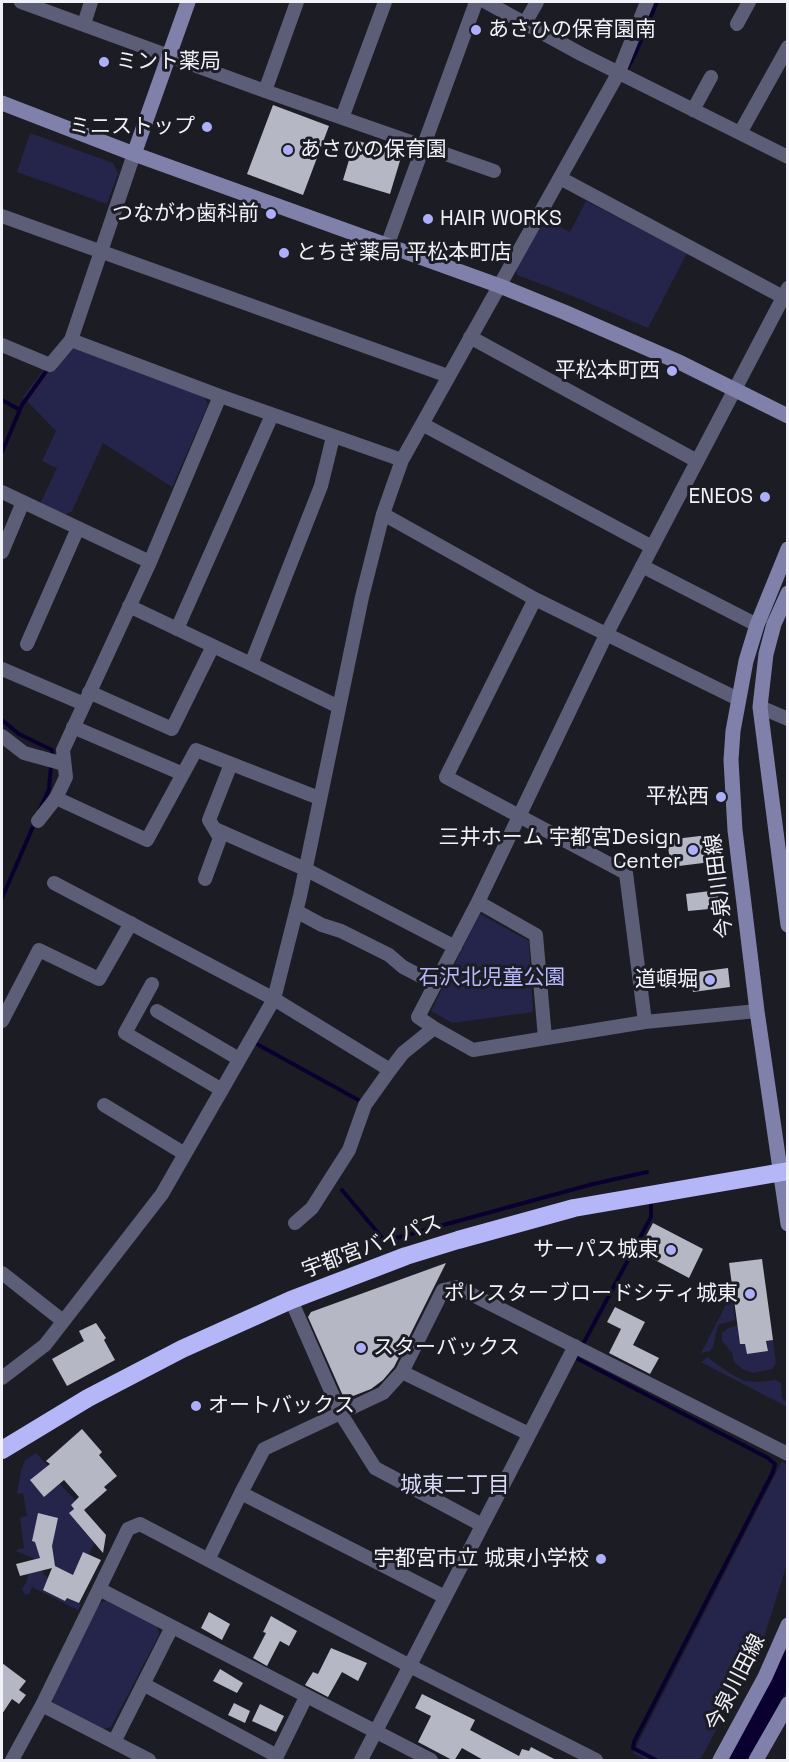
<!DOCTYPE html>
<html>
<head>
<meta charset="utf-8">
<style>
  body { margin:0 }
  #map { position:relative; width:789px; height:1762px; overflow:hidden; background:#1c1c25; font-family:"Space Grotesk",sans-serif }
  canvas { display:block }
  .frame { position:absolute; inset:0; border:3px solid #f1f1f8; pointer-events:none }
</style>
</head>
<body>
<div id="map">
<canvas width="789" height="1762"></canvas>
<div class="frame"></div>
</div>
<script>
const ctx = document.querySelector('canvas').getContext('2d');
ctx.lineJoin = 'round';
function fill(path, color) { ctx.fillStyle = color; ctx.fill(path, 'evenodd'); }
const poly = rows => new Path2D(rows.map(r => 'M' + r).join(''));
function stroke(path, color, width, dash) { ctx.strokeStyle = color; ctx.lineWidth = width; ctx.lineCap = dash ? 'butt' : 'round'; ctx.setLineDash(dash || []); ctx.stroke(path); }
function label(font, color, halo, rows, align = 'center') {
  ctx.font = font + ' "Space Grotesk","Noto Sans JP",sans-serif'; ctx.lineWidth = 6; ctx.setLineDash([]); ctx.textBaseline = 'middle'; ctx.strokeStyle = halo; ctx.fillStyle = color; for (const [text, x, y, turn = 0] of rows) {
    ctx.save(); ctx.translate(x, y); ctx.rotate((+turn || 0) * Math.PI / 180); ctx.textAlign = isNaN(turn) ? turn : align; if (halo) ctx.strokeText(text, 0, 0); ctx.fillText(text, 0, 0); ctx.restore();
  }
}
const green = poly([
  [30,133,113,163,118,173,107,204,17,172],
  [586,201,687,253,648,328,570,295,517,275,516,266,545,219,570,232],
  [72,347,204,396,208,405,172,487,103,443,72,511,64,515,40,504,57,468,42,461,56,431,23,397,44,369,51,372],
  [480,914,529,941,533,1012,452,1023,431,1011],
  [732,1293,735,1320,718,1325,713,1347,710,1351,701,1353],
  [738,1325,740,1344,745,1344,747,1354,768,1351,767,1341,773,1340,776,1363,772,1369,753,1373,742,1369,734,1362,732,1353,722,1341,722,1333,727,1329],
  [707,1357,731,1374,745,1381,758,1382,776,1380,781,1383,782,1398,787,1403,787,1407,701,1362],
  [36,1453,48,1466,31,1480,44,1496,60,1484,76,1501,71,1505,94,1544,89,1555,82,1553,77,1577,55,1566,38,1514,32,1541,35,1542,40,1558,35,1559,16,1551,18,1549,24,1548,20,1518,27,1516,23,1493,17,1494,21,1471,25,1460],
  [782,1461,787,1465,787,1564,761,1647,700,1760,647,1760,633,1753],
  [42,1570,44,1575,48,1578,43,1590,65,1601,67,1598,81,1604,78,1610,32,1587,29,1594,25,1595,22,1589,27,1581,28,1574],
  [107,1601,157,1626,159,1635,111,1727,103,1729,53,1704,51,1695,99,1603]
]);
const stream = poly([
  [627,69,636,52,657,2],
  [2,400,20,410],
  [2,452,22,405,47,370],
  [2,720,19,734,52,750,52,757],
  [40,809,49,789,51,765],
  [2,898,35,822],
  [256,1041,255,1043,362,1102],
  [342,1190,385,1241,593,1184,647,1172],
  [582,1346,651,1217,651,1201],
  [577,1355,576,1358,768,1458,775,1464,773,1472,634,1742,633,1748,656,1760]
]);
const river = poly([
  [735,1760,788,1663]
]);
const building = poly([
  [273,105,329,126,303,195,247,174],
  [355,140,402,154,390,194,343,180],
  [716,834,719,861,671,867,667,840],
  [718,890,720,908,688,911,686,894],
  [728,968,730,987,693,992,690,973],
  [653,1223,703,1249,689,1278,638,1251],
  [762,1259,773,1340,766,1341,768,1351,747,1354,745,1344,740,1344,729,1263],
  [446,1263,394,1367,383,1380,371,1389,348,1398,343,1396,308,1317,311,1312],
  [615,1307,645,1322,633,1345,659,1358,650,1374,609,1353,621,1329,607,1322],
  [96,1323,106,1338,104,1340,115,1360,67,1386,52,1359,84,1341,79,1331],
  [82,1429,102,1452,99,1455,117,1476,104,1487,107,1490,84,1510,106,1535,103,1553,69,1513,74,1509,71,1505,79,1497,64,1480,44,1497,30,1480,50,1464,46,1461],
  [38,1513,58,1518,52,1546,55,1566,73,1575,83,1552,101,1560,79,1603,67,1598,65,1601,43,1590,52,1568,20,1576,16,1564,40,1558,35,1542,32,1541],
  [209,1612,230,1624,222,1640,201,1628],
  [271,1616,297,1631,289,1646,280,1641,267,1666,253,1658,266,1633,263,1632],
  [331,1648,367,1663,358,1681,342,1672,328,1697,305,1685,313,1672,318,1674],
  [2,1663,26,1681,19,1690,26,1695,19,1704,12,1699,2,1714],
  [220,1669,243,1683,237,1693,213,1681],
  [422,1694,475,1720,470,1730,519,1756,522,1749,529,1751,531,1747,558,1761,485,1761,462,1748,454,1761,418,1742,431,1716,415,1708],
  [234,1703,250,1711,245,1723,228,1715],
  [260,1704,284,1716,276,1732,252,1721]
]);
const street = poly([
  [21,2,265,91,494,171],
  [486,2,581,54,788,157],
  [525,23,537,2],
  [84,24,91,2],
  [737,24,749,2],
  [265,91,297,2],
  [693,110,711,77],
  [342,118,385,2],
  [740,133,788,47],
  [560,178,783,297],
  [2,216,448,376],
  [387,246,476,2],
  [470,337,697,461],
  [2,345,50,365,71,340],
  [220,396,402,460],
  [422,424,652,547],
  [2,492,150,562],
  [383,514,535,599,446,777,626,873,645,1022],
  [2,552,23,502],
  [642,566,757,625],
  [535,599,738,699],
  [129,606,251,664,321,486,333,437],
  [177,629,272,415],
  [27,644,78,528],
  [251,664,339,707],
  [2,669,84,704],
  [89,692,172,729,213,646],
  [760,707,788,719],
  [73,727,183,774],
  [2,736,24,753,64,764],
  [56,798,147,840,196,750,319,798],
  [38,821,56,798,66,777,63,750,150,562,220,396,71,340,134,154],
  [215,829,305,869,455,947],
  [205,879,220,838,209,820,231,764],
  [54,883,274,999,390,1070,403,1053,434,1028,418,1017,478,902,606,635,788,288],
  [478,902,536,935,545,1038],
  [296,911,322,925,341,931,389,955,403,967,436,984],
  [152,984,125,1033,222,1090],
  [157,1011,239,1059],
  [2,1021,39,950,99,979,131,923],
  [434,1028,473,1050,645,1022,757,1011],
  [104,1105,185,1154],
  [295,1223,312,1208,349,1150,365,1105,390,1070],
  [2,1273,63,1321],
  [291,1300,341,1414,375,1468,482,1525],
  [402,1372,443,1290,457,1287,788,1454],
  [2,1378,45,1345,162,1194,274,999,300,896,362,597,383,514,402,460,619,72,647,2],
  [208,1560,241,1493],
  [99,1589,42,1705,114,1742,172,1627],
  [445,1597,241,1493,264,1449,383,1393,402,1372,529,1434],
  [143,1684,277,1756,306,1697],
  [114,1742,149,1760],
  [12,1760,42,1705],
  [361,1760,575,1346],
  [431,1760,99,1589,128,1529,140,1524,410,1666,596,1760]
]);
const secondary = poly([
  [2,103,134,154,500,286,564,312,681,363,788,416],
  [134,154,188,2],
  [788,549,757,625,746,661,733,731,731,760,735,830,757,1011,788,1224],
  [788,593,774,624,766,654,760,707,788,925],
  [720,1760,765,1677,788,1625],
  [756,1760,788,1704]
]);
const highway = poly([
  [2,1450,88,1398,182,1349,291,1300,406,1256,458,1240,574,1208,788,1171]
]);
const markers = [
  [476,30,6,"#adaffb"],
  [104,62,6,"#adaffb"],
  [207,127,6,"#adaffb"],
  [288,150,6,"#adaffb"],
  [271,214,6,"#adaffb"],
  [428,219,6,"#adaffb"],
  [284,253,6,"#adaffb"],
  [672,371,6,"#adaffb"],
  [765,497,6,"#adaffb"],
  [721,797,6,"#adaffb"],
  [693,850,6,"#adaffb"],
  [710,980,6,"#adaffb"],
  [671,1250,6,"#adaffb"],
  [750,1294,6,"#adaffb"],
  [361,1348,6,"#adaffb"],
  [196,1406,6,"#adaffb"],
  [601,1559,6,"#adaffb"]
];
const poiNames = [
  ["あさひの保育園南",488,30,"left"],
  ["ミント薬局",116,62,"left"],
  ["ミニストップ",195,127],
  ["あさひの保育園",300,150,"left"],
  ["つながわ歯科前",259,214],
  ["HAIR WORKS",440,219,"left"],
  ["とちぎ薬局 平松本町店",296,253,"left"],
  ["平松本町西",660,371],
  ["ENEOS",753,497],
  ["平松西",709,797],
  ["三井ホーム 宇都宮Design",681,838],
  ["Center",681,862],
  ["道頓堀",698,980],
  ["サーパス城東",659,1250],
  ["ポレスターブロードシティ城東",738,1294],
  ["スターバックス",373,1348,"left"],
  ["オートバックス",208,1406,"left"],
  ["宇都宮市立 城東小学校",589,1559]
];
const streetNames = [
  ["今泉川田線",720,886,-97],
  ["宇都宮バイパス",372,1247,-20],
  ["今泉川田線",736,1683,-63]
];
const parkNames = [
  ["石沢北児童公園",492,978]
];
const neighbourhoodNames = [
  ["城東二丁目",455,1486]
];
fill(green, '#25244b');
stroke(stream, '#0a002f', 4);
stroke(river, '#0a002f', 24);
fill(building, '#b6b7c4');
stroke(street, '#5c5d77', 14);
stroke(secondary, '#7f81ab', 15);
stroke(highway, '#b4b6f8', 18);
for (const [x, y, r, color] of markers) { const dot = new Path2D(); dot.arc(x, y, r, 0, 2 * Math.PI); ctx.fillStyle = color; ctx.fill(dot); stroke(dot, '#1c1c25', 2); }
label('21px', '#f1f1f8', '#1c1c25', poiNames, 'right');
label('21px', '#f1f1f8', '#1c1c25', streetNames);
label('21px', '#b6b8fe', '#1c1c25', parkNames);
label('22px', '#d7d9f6', '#1c1c25', neighbourhoodNames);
</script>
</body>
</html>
